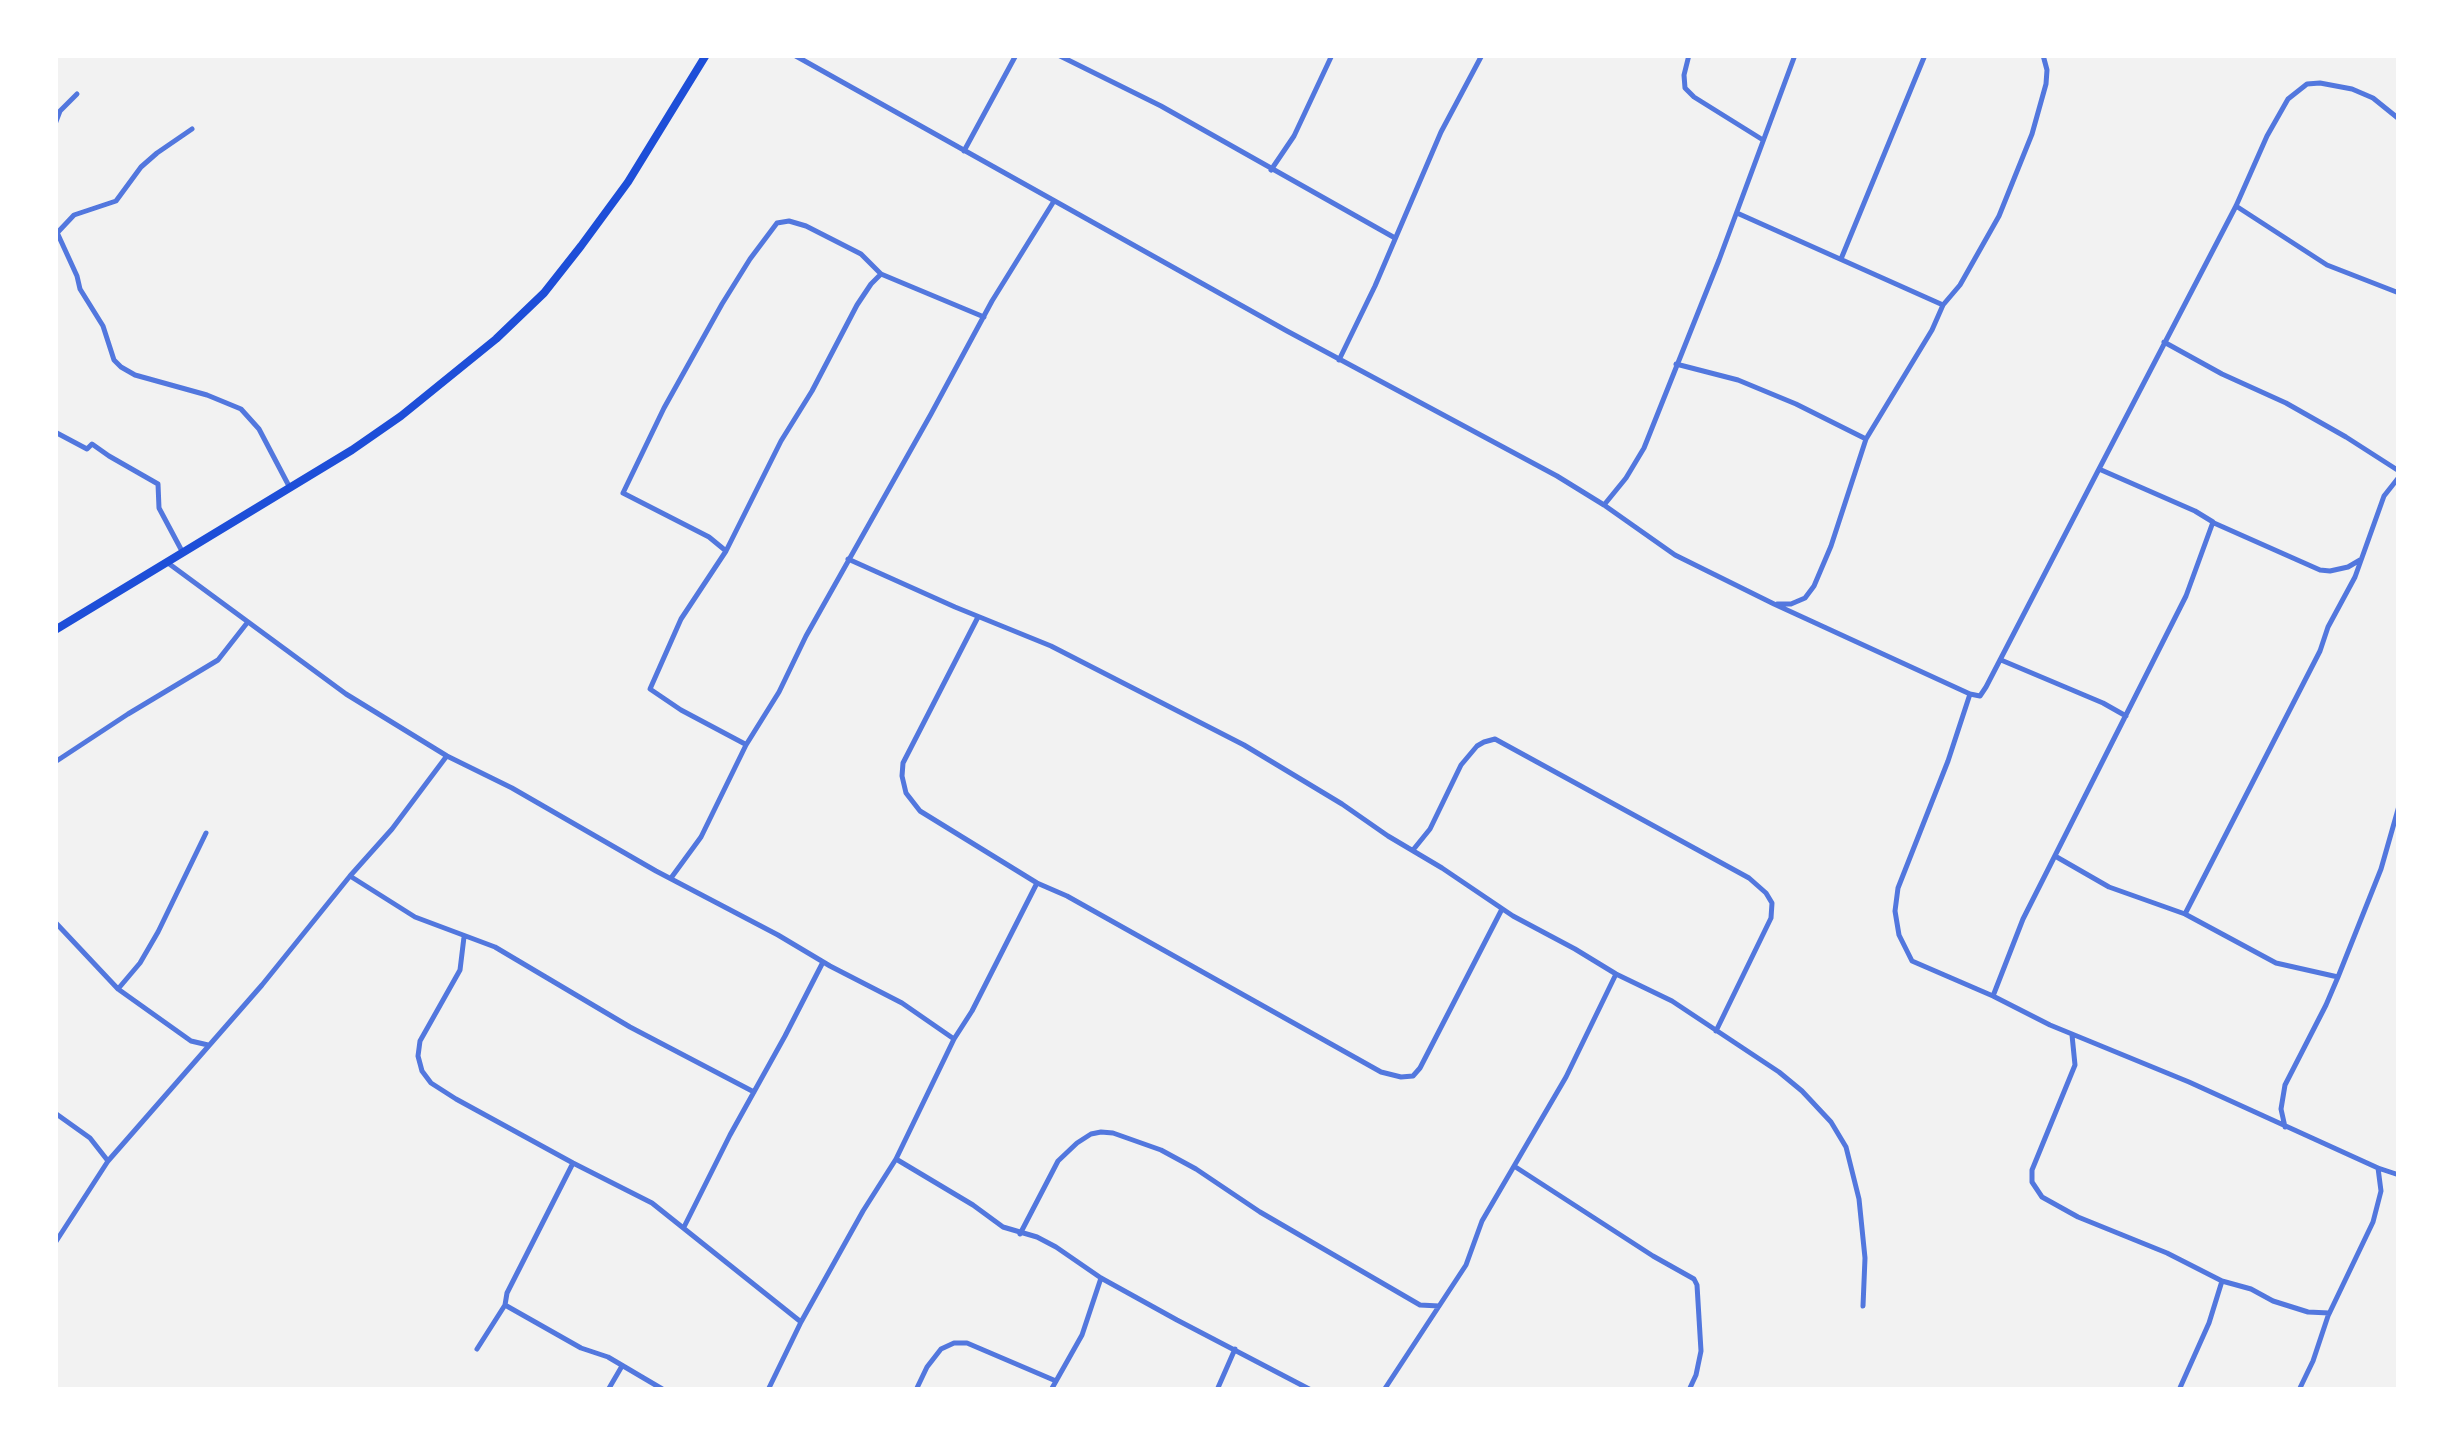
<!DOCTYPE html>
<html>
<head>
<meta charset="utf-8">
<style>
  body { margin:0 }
  #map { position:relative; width:2454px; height:1445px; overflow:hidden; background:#f2f2f2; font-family:Karla,sans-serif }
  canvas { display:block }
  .frame { position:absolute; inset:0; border:58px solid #fff; pointer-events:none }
</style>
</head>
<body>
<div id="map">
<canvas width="2454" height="1445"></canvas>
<div class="frame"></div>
</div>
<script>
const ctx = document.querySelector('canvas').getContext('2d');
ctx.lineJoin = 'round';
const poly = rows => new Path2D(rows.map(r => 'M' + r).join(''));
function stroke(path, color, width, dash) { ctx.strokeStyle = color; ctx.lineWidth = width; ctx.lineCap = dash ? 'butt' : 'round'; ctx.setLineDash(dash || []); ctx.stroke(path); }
const minor = poly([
  [794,55,1287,331,1557,476,1604,505,1675,555,1774,604,1970,694,1980,696,1986,687,2099,469,2195,511,2213,522,2186,596,2023,919,1993,996,2050,1025,2189,1082,2378,1168,2381,1191,2373,1222,2328,1316,2313,1361,2299,1390],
  [1058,55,1161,106,1395,238],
  [1689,55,1684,75,1685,88,1694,97,1763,140],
  [55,124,60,111,77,94],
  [964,151,1016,55],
  [1271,170,1294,136,1332,55],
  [2236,206,2327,265,2399,293],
  [1737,213,1943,305],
  [55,228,77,276,80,289,103,326,114,360,121,367,135,375,207,395,241,409,259,429,290,488],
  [58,232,74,215,116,201,141,167,157,153,192,129],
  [1841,259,1925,55],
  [2164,342,2222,374,2286,403,2346,437,2399,471],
  [1339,360,1375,286,1441,132,1482,55],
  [1676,364,1738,380,1796,404,1866,439],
  [55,432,87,449,92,444,109,456,158,484,159,508,183,553],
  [2099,469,2236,206,2267,136,2288,99,2307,84,2320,83,2352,89,2373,98,2399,119],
  [1604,505,1626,478,1644,448,1719,260,1795,55],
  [2214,523,2320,570,2330,571,2348,567,2360,560],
  [726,551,709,537,623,493,664,408,722,304,750,259,777,223,789,221,806,226,861,254,881,274,984,317],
  [848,559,955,607,1051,646,1244,745,1342,804,1388,836,1442,868,1513,916,1575,949,1616,974,1672,1001,1779,1072,1802,1091,1831,1122,1846,1147,1859,1199,1865,1258,1863,1306],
  [168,563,346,694,447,756,512,788,656,871,778,935,830,966,902,1003,954,1039],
  [1777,604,1791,604,1805,598,1814,586,1831,546,1866,439,1932,330,1943,305,1960,285,1999,216,2032,134,2046,84,2047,70,2043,55],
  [978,617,903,763,902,776,906,793,920,811,1037,883,1067,896,1381,1072,1401,1077,1413,1076,1420,1068,1502,909],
  [2001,660,2103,703,2126,716],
  [1970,694,1948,761,1898,888,1895,911,1899,935,1912,961,1993,996],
  [745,744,681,710,650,689,681,619,726,551,781,441,812,391,857,305,871,284,881,274],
  [55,762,128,714,218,660,247,623],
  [1413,850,1430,829,1461,765,1477,746,1484,742,1495,739,1749,878,1766,893,1772,903,1771,918,1716,1031],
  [2055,856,2109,887,2185,914,2276,963,2338,977],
  [350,876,415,917,495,947,630,1027,754,1092],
  [671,878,701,837,746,745,779,692,806,636,931,414,992,301,1054,201],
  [2185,914,2320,651,2328,627,2355,577,2384,496,2399,477],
  [55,922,118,989,191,1041,208,1045],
  [464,937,460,970,420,1041,418,1056,422,1071,431,1083,456,1099,573,1163,652,1203,801,1322],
  [118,989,140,963,158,932,206,833],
  [2072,1035,2075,1065,2032,1170,2032,1182,2042,1197,2078,1217,2167,1253,2222,1281,2251,1289,2273,1301,2308,1312,2329,1313],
  [55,1113,90,1138,108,1161,55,1243],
  [2285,1127,2281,1109,2285,1085,2326,1005,2338,977,2381,869,2399,806],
  [896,1159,973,1205,1003,1227,1037,1237,1056,1247,1101,1278,1177,1320,1311,1390],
  [108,1161,262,985,350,876,392,829,446,757],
  [1514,1166,1653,1256,1694,1279,1697,1285,1701,1351,1696,1375,1689,1390],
  [2378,1168,2399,1175],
  [684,1227,730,1135,785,1036,823,962],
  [1020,1234,1058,1161,1077,1143,1091,1134,1101,1132,1113,1133,1161,1150,1196,1169,1260,1212,1420,1305,1439,1306],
  [505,1305,581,1348,608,1357,664,1390],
  [477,1349,505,1305,507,1293,573,1163],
  [608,1390,622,1366],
  [768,1390,801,1322,863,1211,896,1159,954,1039,972,1011,1037,883],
  [916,1390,927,1367,941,1349,954,1343,967,1343,1056,1381],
  [1051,1390,1082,1335,1101,1278],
  [1217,1390,1235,1349],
  [1384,1390,1466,1265,1482,1221,1566,1077,1616,974],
  [2179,1390,2209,1323,2222,1281]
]);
const secondary = poly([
  [55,630,352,450,401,416,496,339,544,293,581,246,628,182,706,55]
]);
stroke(minor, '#5277de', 5);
stroke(secondary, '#1d4ed8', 8);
</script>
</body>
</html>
